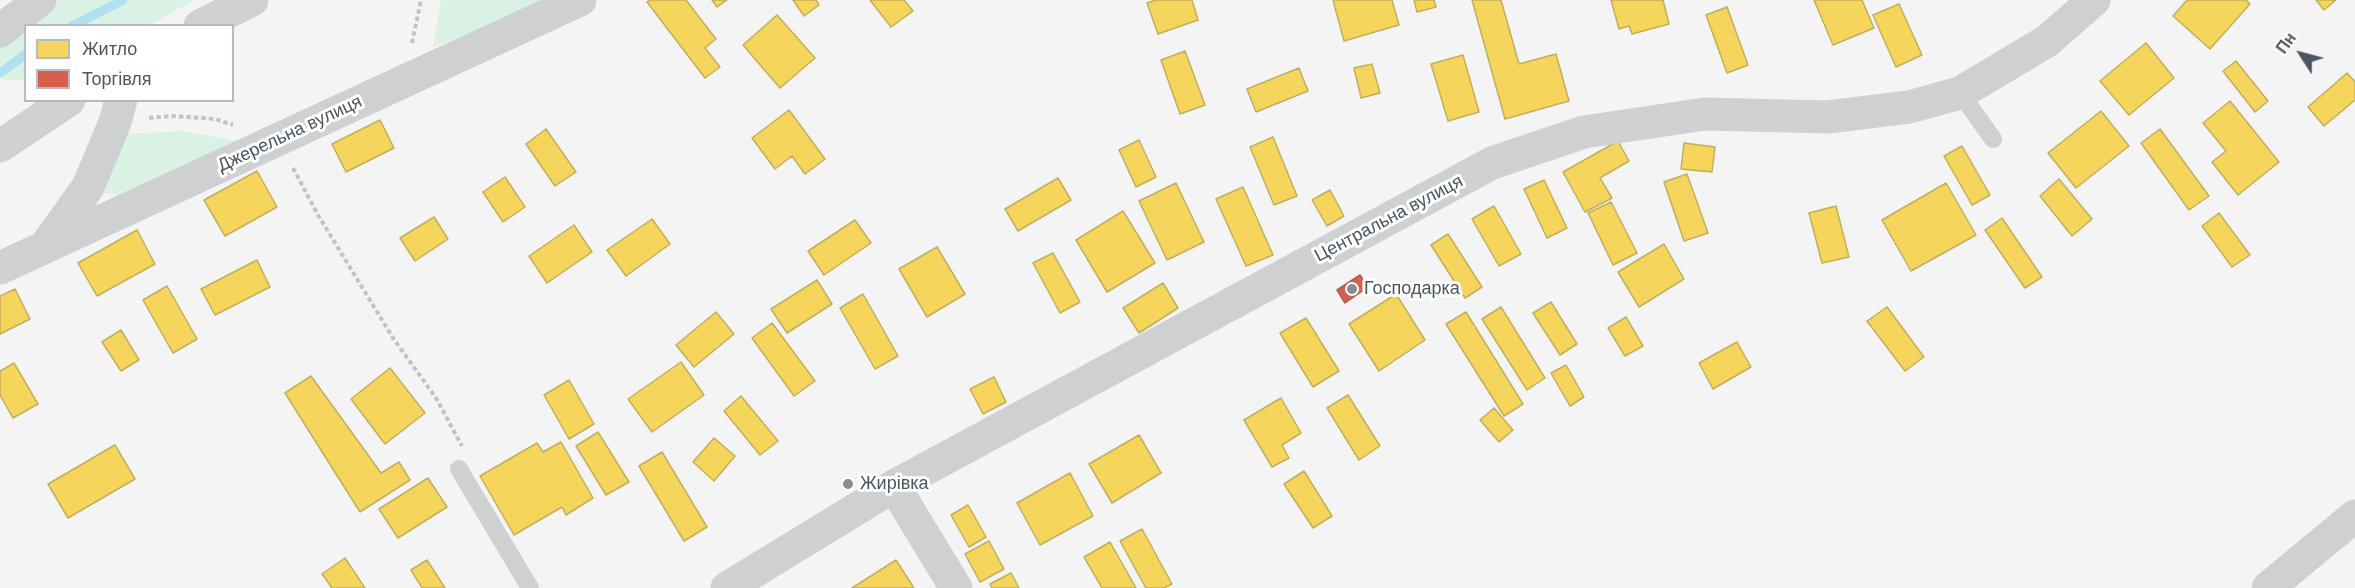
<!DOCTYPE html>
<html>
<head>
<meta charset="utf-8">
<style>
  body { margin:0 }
  #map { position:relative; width:2355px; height:588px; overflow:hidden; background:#f4f4f4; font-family:Arial,sans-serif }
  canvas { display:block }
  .legend { position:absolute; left:24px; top:24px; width:210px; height:78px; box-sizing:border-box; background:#fff; border:2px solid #b7bbc0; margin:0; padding:8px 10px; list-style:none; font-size:18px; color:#4a5661 }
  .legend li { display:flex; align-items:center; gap:12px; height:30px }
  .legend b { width:30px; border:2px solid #b7bbc0 }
  .north { position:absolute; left:2271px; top:24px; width:60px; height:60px; -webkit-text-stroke:4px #fff; paint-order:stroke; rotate:306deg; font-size:16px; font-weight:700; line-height:24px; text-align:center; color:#4a5661 }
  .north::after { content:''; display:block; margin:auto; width:21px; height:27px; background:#4a5661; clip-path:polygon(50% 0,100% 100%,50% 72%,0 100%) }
</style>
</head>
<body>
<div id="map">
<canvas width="2355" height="588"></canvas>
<ul class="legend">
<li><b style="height:16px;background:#f6d55c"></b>Житло</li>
<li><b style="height:16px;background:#d6604d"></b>Торгівля</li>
</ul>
<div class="north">Пн</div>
</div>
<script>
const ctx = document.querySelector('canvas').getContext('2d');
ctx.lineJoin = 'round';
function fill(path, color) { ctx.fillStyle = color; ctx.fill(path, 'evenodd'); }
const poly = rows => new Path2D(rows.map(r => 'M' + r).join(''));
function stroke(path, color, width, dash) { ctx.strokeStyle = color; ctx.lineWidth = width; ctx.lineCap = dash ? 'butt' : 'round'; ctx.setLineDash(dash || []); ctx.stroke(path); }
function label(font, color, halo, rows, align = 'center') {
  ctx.font = font + ' Arial,sans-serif'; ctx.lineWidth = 6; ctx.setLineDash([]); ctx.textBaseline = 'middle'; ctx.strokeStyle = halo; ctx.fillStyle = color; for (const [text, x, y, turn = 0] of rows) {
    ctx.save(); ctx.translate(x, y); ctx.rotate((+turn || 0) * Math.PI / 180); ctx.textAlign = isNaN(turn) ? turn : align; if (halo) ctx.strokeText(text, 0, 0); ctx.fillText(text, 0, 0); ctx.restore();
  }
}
const green = poly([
  [58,0,194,0,150,25,26,26,25,80,4,80,0,77,0,45],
  [441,0,552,0,532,10,433,47],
  [183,131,237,141,120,195,101,193,114,135]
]);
const homes = poly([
  [650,0,686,0,716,39,705,48,720,67,705,78,647,2,650,0],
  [712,0,727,0,717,7,712,0],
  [793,0,816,0,819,5,804,16,793,0],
  [870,0,904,0,913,11,891,27,870,0],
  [1156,0,1192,0,1198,20,1158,34,1147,3,1156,0],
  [1333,0,1392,0,1399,25,1344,41,1333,0],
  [1414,0,1434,0,1436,7,1417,12,1414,0],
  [1472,0,1501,0,1519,64,1556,54,1569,101,1505,119,1472,0],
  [1611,0,1663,0,1669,24,1632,34,1629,26,1619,29,1611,0],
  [1814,0,1862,0,1874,28,1833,45,1814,0],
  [2187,0,2246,0,2250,4,2210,49,2173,16,2187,0],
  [2316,0,2336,0,2324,10,2316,0],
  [1899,4,1922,55,1896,67,1873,15,1899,4],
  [1727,7,1748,65,1727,73,1706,15,1727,7],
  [777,15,815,58,780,88,743,45,777,15],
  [2146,43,2174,78,2129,115,2100,81,2146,43],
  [1185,51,1205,105,1180,114,1161,60,1185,51],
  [1463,55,1479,112,1448,121,1431,64,1463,55],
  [2236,61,2268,101,2255,112,2223,71,2236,61],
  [1372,64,1380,93,1361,98,1354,68,1372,64],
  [1299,68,1308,91,1256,112,1247,89,1299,68],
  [2347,73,2355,82,2355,100,2324,126,2308,107,2347,73],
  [2230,101,2279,162,2238,195,2212,162,2226,151,2203,123,2230,101],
  [789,110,825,159,805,174,792,156,775,169,752,138,789,110],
  [2101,111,2129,146,2076,188,2048,153,2101,111],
  [380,120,394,148,346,172,332,144,380,120],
  [546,129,576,172,555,186,526,144,546,129],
  [2160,129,2209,196,2189,210,2141,143,2160,129],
  [1273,137,1297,196,1274,205,1250,147,1273,137],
  [1139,140,1156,177,1136,187,1119,150,1139,140],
  [1618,141,1629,161,1600,178,1612,198,1585,212,1563,172,1618,141],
  [1684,143,1715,147,1712,172,1681,169,1684,143],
  [1962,146,1990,195,1972,205,1944,156,1962,146],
  [257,171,277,207,225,236,204,200,257,171],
  [1687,174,1708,233,1684,241,1664,182,1687,174],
  [505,177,525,207,503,222,483,192,505,177],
  [1058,178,1071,200,1018,231,1005,209,1058,178],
  [2059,179,2092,219,2072,236,2040,196,2059,179],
  [1544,180,1567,228,1547,238,1524,189,1544,180],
  [1176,183,1204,242,1167,260,1139,201,1176,183],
  [1946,183,1976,235,1911,271,1882,220,1946,183],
  [1243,187,1273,255,1246,266,1216,199,1243,187],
  [1330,190,1344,216,1327,226,1312,200,1330,190],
  [1611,202,1637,253,1613,265,1588,213,1611,202],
  [1494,206,1521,254,1499,266,1472,219,1494,206],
  [1836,206,1849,257,1822,263,1809,213,1836,206],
  [1123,211,1155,263,1107,292,1076,240,1123,211],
  [2219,213,2250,255,2232,267,2202,226,2219,213],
  [434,217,448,239,415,261,400,238,434,217],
  [2002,218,2042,277,2025,288,1985,230,2002,218],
  [652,219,670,244,626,276,607,250,652,219],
  [855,220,871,243,824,275,808,251,855,220],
  [574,225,592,252,547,283,529,256,574,225],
  [137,230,155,264,97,296,78,263,137,230],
  [1448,234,1482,287,1465,298,1431,245,1448,234],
  [1664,244,1684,279,1639,307,1618,272,1664,244],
  [937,247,965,294,927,317,899,269,937,247],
  [1053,253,1080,302,1060,313,1033,263,1053,253],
  [257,260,270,287,215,315,201,289,257,260],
  [817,280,832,304,787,333,771,309,817,280],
  [1163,283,1178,308,1139,333,1123,308,1163,283],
  [167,286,197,339,173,353,143,300,167,286],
  [15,289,30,319,0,334,0,296,15,289],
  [863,294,898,356,875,369,840,308,863,294],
  [1396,294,1425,340,1379,371,1349,324,1396,294],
  [1551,302,1577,344,1560,355,1533,313,1551,302],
  [1501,307,1545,378,1527,390,1482,319,1501,307],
  [1887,307,1924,357,1905,371,1867,321,1887,307],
  [716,312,734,334,694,367,676,345,716,312],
  [1466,312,1523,404,1504,416,1446,324,1466,312],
  [1626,317,1643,346,1625,356,1608,328,1626,317],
  [1306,318,1339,371,1313,387,1280,333,1306,318],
  [772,323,815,381,794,396,752,338,772,323],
  [121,330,139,360,121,371,102,342,121,330],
  [1737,342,1751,367,1713,389,1699,363,1737,342],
  [681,362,704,395,652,432,628,399,681,362],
  [14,363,38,404,13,418,0,395,0,371,14,363],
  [1566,365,1584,397,1570,406,1551,373,1566,365],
  [390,368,425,413,385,444,351,399,390,368],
  [311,376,381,473,399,462,410,480,360,512,285,393,311,376],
  [994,377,1006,402,983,414,970,389,994,377],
  [569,380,594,424,569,439,544,395,569,380],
  [1348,395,1380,446,1359,460,1327,408,1348,395],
  [741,396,778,441,760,455,724,411,741,396],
  [1281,398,1301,433,1282,445,1289,458,1272,467,1244,420,1281,398],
  [1494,408,1513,430,1499,442,1480,420,1494,408],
  [598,432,629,482,606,495,576,446,598,432],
  [1139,435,1161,473,1112,503,1089,464,1139,435],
  [714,438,735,456,714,481,693,462,714,438],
  [561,442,593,498,566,515,562,507,514,535,480,476,537,443,543,452,561,442],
  [115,445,135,479,68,518,48,484,115,445],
  [662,452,707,527,684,541,639,466,662,452],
  [1304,471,1332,516,1313,528,1284,484,1304,471],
  [1070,473,1093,516,1040,545,1017,503,1070,473],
  [428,478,447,507,398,538,379,509,428,478],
  [968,505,986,537,969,547,951,515,968,505],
  [1142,529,1172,584,1164,588,1146,588,1120,541,1142,529],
  [989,541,1004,569,980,582,965,554,989,541],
  [1110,542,1136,588,1102,588,1084,557,1110,542],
  [345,558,365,588,332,588,322,574,345,558],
  [427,560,445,588,422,588,411,570,427,560],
  [896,560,914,588,852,588,896,560],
  [1011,573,1019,588,992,588,990,584,1011,573]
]);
const shops = poly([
  [1360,275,1368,287,1345,303,1337,290,1360,275]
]);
const stream = poly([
  [72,26,123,0],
  [0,73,26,54]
]);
const path = poly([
  [412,43,421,0],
  [149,118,171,116,215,119,233,125],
  [293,168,318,215,393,338,436,398,462,446]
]);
const service = poly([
  [1960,93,1993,139],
  [459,469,530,588]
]);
const minor = poly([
  [200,26,252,0],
  [0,31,40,0],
  [0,146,69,100],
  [47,244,88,187,115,122,121,100],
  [0,268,580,0],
  [894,486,956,588],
  [2268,588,2355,516]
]);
const tertiary = poly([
  [727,588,894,486,1492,163,1584,132,1705,114,1828,117,1909,107,1960,93,2047,41,2094,0]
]);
const markers = [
  [1352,289,6,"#868d94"],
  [848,484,6,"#868d94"]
];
const streetNames = [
  ["Джерельна вулиця",290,134,-25],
  ["Центральна вулиця",1389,219,-28]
];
const poiNames = [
  ["Господарка",1364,289],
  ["Жирівка",860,484]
];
fill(green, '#d9f2e3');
fill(homes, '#f6d55c');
stroke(homes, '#c2af5e', 1.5);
fill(shops, '#d6604d');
stroke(shops, '#ac5d53', 1.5);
stroke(stream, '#aee2f0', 9);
stroke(path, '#bcc7c4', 4, [4.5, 3]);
stroke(service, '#ced0d2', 18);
stroke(minor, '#ced0d2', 33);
stroke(tertiary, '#ced0d2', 33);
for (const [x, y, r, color] of markers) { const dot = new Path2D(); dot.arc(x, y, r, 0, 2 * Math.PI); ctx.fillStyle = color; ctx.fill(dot); stroke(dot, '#fff', 2); }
label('18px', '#4a5661', '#fff', streetNames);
label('18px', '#4a5661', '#fff', poiNames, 'left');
</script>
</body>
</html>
